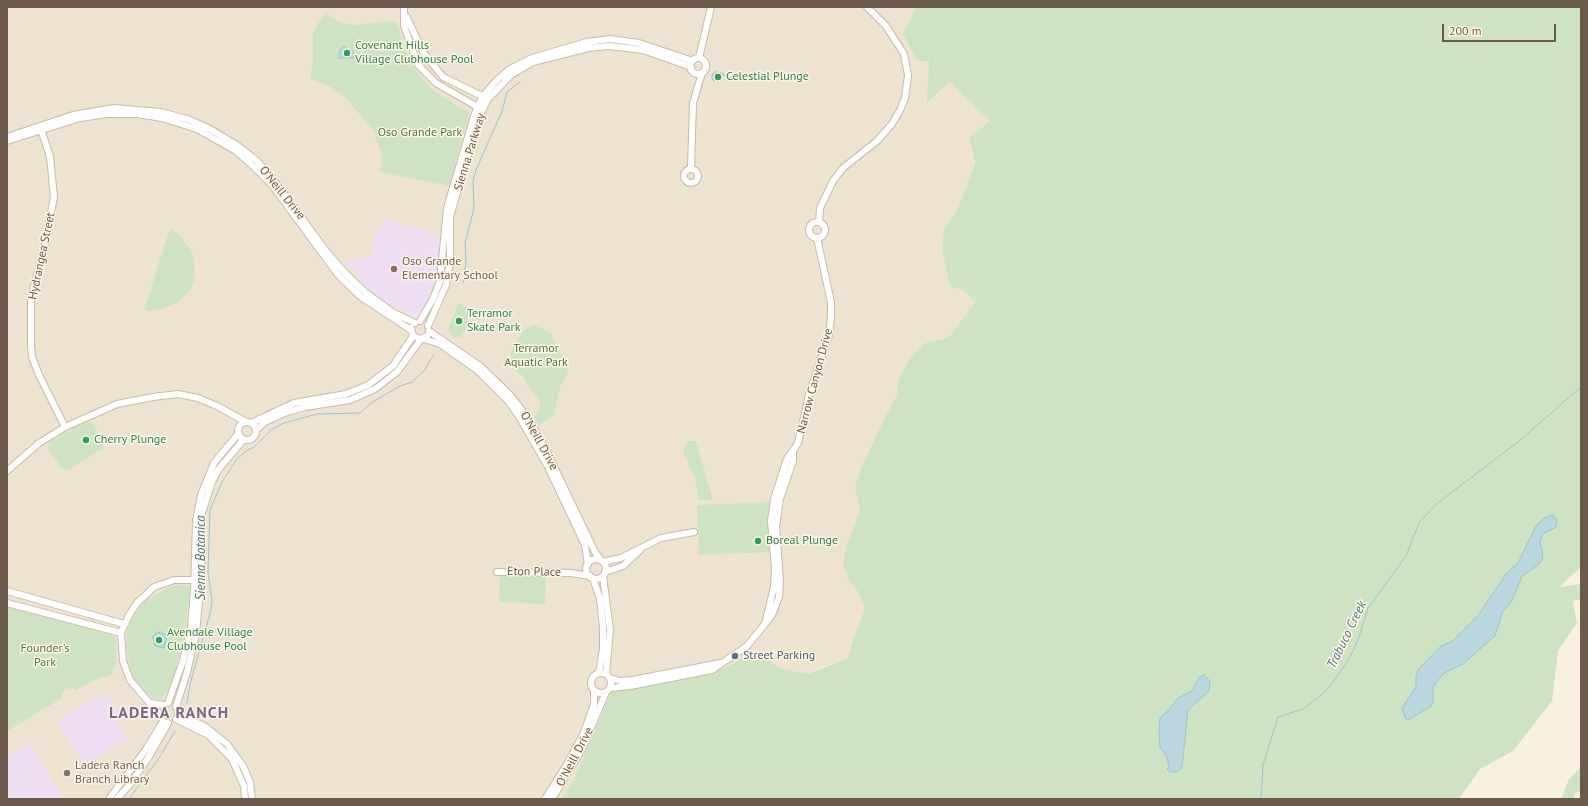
<!DOCTYPE html>
<html>
<head>
<meta charset="utf-8">
<style>
  body { margin:0 }
  #map { position:relative; width:1588px; height:806px; overflow:hidden; background:#f8f1e2; font-family:"PT Sans",sans-serif }
  canvas { display:block }
  .frame { position:absolute; inset:0; border:8px solid #6c5a4c; pointer-events:none }
  .scale { position:absolute; left:1442px; top:24px; width:114px; height:18px; box-sizing:border-box; border:2px solid #6c5a4c; border-top:0; padding-left:5px; font-size:12px; line-height:14px; white-space:nowrap; color:#6c5a4c; -webkit-text-stroke:3px #fcf5e7; paint-order:stroke }
</style>
</head>
<body>
<div id="map">
<canvas width="1588" height="806"></canvas>
<div class="frame"></div>
<div class="scale">200 m</div>
</div>
<script>
const ctx = document.querySelector('canvas').getContext('2d');
ctx.lineJoin = 'round';
function fill(path, color) { ctx.fillStyle = color; ctx.fill(path, 'evenodd'); }
const poly = rows => new Path2D(rows.map(r => 'M' + r).join(''));
function stroke(path, color, width, dash) { ctx.strokeStyle = color; ctx.lineWidth = width; ctx.lineCap = dash ? 'butt' : 'round'; ctx.setLineDash(dash || []); ctx.stroke(path); }
function label(font, color, halo, rows, align = 'center') {
  ctx.font = font + ' "PT Sans",sans-serif'; ctx.lineWidth = 3; ctx.setLineDash([]); ctx.textBaseline = 'middle'; ctx.strokeStyle = halo; ctx.fillStyle = color; for (const [text, x, y, turn = 0] of rows) {
    ctx.save(); ctx.translate(x, y); ctx.rotate((+turn || 0) * Math.PI / 180); ctx.textAlign = isNaN(turn) ? turn : align; if (halo) ctx.strokeText(text, 0, 0); ctx.fillText(text, 0, 0); ctx.restore();
  }
}
const residential = poly([
  [7,7,916,7,914,12,929,61,928,103,950,82,990,121,969,138,975,162,959,206,944,229,942,250,950,287,963,290,975,302,949,337,925,343,898,380,897,396,886,415,860,470,855,487,860,511,855,526,848,579,859,593,865,608,853,640,848,658,820,668,808,674,780,668,751,650,735,663,710,673,682,677,657,685,613,687,574,779,561,799,7,799]
]);
const education = poly([
  [388,217,398,224,426,230,434,237,440,239,438,264,432,286,419,316,415,318,390,304,365,287,361,278,345,262,361,257,371,257,376,232,382,227,382,222],
  [101,694,104,699,110,696,124,719,117,724,127,738,125,744,119,744,84,764,56,721],
  [30,744,58,790,61,799,7,799,7,757]
]);
const green = poly([
  [916,7,1581,7,1581,567,1559,587,1581,584,1581,599,1573,601,1577,623,1558,651,1552,701,1513,751,1480,769,1459,799,561,799,574,779,613,687,657,685,682,677,710,673,735,663,751,650,780,668,808,674,848,658,853,640,865,608,859,593,848,579,843,564,846,547,860,511,855,487,860,470,886,415,897,396,898,380,909,360,925,343,949,337,975,302,963,290,950,287,942,250,944,229,959,206,975,162,969,138,990,121,950,82,927,103,929,61,917,61,903,34],
  [326,14,340,22,354,25,393,21,397,23,410,62,415,70,434,91,469,113,449,186,379,172,382,159,380,149,373,130,345,97,328,85,310,79,313,60,313,33,319,22],
  [171,230,176,232,190,248,194,257,195,278,189,292,177,302,163,309,148,311,145,309,146,304,168,234],
  [458,304,461,304,467,307,469,312,465,331,460,337,454,337,448,330],
  [533,325,550,332,561,354,568,374,560,387,554,415,538,426,533,418,540,410,540,400,530,389,523,376,513,369,511,352,522,332],
  [86,421,94,424,103,447,102,451,98,451,68,470,62,469,48,449,49,442],
  [687,441,696,441,713,500,699,500,695,479,683,451],
  [770,502,772,552,699,555,697,505],
  [500,573,546,575,545,604,499,602],
  [185,585,189,586,190,589,185,630,178,663,169,691,160,699,153,698,143,690,134,678,129,663,126,646,127,631,135,614,145,601,172,586],
  [7,605,113,635,116,638,116,663,112,674,90,682,76,690,72,688,65,689,62,693,62,698,7,731],
  [1581,767,1581,793,1576,791,1573,799,1561,799,1569,779]
]);
const water = poly([
  [344,46,354,53,354,58,339,58,340,50,344,46],
  [715,72,722,73,725,75,714,81,712,79,712,74,715,72],
  [1552,515,1556,518,1557,524,1555,528,1544,533,1542,536,1540,541,1543,555,1542,560,1538,565,1522,576,1512,601,1503,611,1495,636,1463,664,1444,673,1433,687,1433,703,1430,707,1408,720,1405,718,1402,708,1416,687,1416,676,1418,670,1441,646,1452,641,1479,614,1506,574,1518,563,1536,526,1544,518,1552,515],
  [157,632,167,635,164,648,154,645,155,642,152,638,157,632],
  [1204,675,1210,681,1209,691,1188,710,1182,767,1177,772,1170,772,1167,769,1169,767,1167,757,1160,747,1159,728,1160,718,1169,710,1177,699,1193,690,1199,677,1204,675]
]);
const stream = poly([
  [463,283,466,262,465,243,474,208,473,181,476,170,502,111,507,92,520,82],
  [187,703,190,684,211,610,212,600,208,572,210,510,222,482,237,459,246,451,254,447,272,429,284,423,317,414,360,413,371,403,400,386,412,382,424,371,434,354],
  [129,799,159,758,175,731],
  [1261,799,1263,765,1278,717,1303,709,1326,691,1336,678,1348,661,1358,640,1368,608,1406,556,1419,523,1435,505,1518,442,1581,387]
]);
const secondary = poly([
  [404,7,404,26,418,65,436,83,481,109],
  [406,16,423,52,443,77,486,98],
  [699,58,711,7],
  '690 66a8 8 0 1 1 16 0a8 8 0 1 1-16 0Z',
  [41,129,50,157,54,197,43,254,31,297,31,345,32,357,39,375,65,427],
  [7,137,73,115,114,108,161,112,190,120,210,129,235,144,256,160,273,179,326,251,345,273,365,292,392,312,415,323],
  [7,141,80,118,107,114,137,114,162,118,197,129,236,151,253,166,272,185,339,276,361,297,411,330],
  [691,168,693,103,702,73],
  '684 176a7 7 0 1 1 14 0a7 7 0 1 1-14 0Z',
  '809 230a8 8 0 1 1 16 0a8 8 0 1 1-16 0Z',
  [819,222,820,208,833,181,843,168,877,141,892,124,900,110,905,98,908,75,904,54,886,26,867,7],
  [420,321,433,299,440,281,447,208,474,116,482,97,498,79,510,69,532,58,587,42,610,39,639,43,693,61],
  [428,326,446,285,450,261,450,217,479,117,488,99,511,75,533,62,588,48,609,46,643,50,691,67],
  [411,328,413,336,421,339],
  [429,331,480,366,510,395,528,418,546,450,595,552,601,560],
  [424,339,440,344,477,370,509,402,520,418,548,467,585,545,588,564],
  '238 431a9 9 0 1 1 18 0a9 9 0 1 1-18 0Z',
  [251,423,294,403,346,394,368,385,393,366,413,336],
  [256,430,265,422,287,412,305,407,350,400,375,389,397,372,421,339,427,336],
  [7,471,39,443,65,427,117,404,153,397,178,394,198,398,217,406,246,422],
  '586 569a10 10 0 1 1 20 0a10 10 0 1 1-20 0Z',
  [603,562,621,558,661,538,694,532],
  [497,572,571,573,590,576],
  [605,572,623,566,640,550],
  [603,576,610,630,606,674],
  [593,578,600,599,603,628,603,649,599,673],
  [7,591,124,624],
  [7,603,121,633],
  [765,624,774,587,775,570,771,521,774,499,787,459,798,443,809,395,829,335,831,318,831,302,817,238],
  '591 683a10 10 0 1 1 20 0a10 10 0 1 1-20 0Z',
  [610,678,620,681,633,680,720,663],
  [610,688,630,686,712,670,747,646,765,624,772,615,779,597,780,581,776,526,780,499,793,461,793,452],
  [151,703,163,705],
  [168,703,183,661,191,627,194,590,196,521,201,495,214,463,238,434],
  [176,707,187,672,196,634,201,580,202,513,212,482,218,470,243,440],
  [159,714,130,680,123,661,121,633,129,615,137,603,154,587,174,580,197,580],
  [178,714,206,727,227,744,243,766,250,782,252,799],
  [176,719,208,735,232,759,244,786,245,799],
  [109,799,147,748,163,721],
  [117,799,131,783,150,755,168,723],
  [545,799,566,766,583,735,594,704,594,690],
  [552,799,582,749,606,692]
]);
const markers = [
  [347,53,4,"#2e9e5b"],
  [718,77,4,"#2e9e5b"],
  [394,269,4,"#8d6e63"],
  [459,321,4,"#2e9e5b"],
  [86,440,4,"#2e9e5b"],
  [758,541,4,"#2e9e5b"],
  [159,640,4,"#2e9e5b"],
  [735,656,4,"#5c6f8a"],
  [67,773,4,"#8d6e63"]
];
const leisureNames = [
  ["Covenant Hills",355,46],
  ["Village Clubhouse Pool",355,60],
  ["Celestial Plunge",726,77],
  ["Terramor",467,314],
  ["Skate Park",467,328],
  ["Cherry Plunge",94,440],
  ["Boreal Plunge",766,541],
  ["Avendale Village",167,633],
  ["Clubhouse Pool",167,647]
];
const parkNames = [
  ["Oso Grande Park",420,133],
  ["Terramor",536,349],
  ["Aquatic Park",536,363],
  ["Founder's",45,649],
  ["Park",45,663]
];
const streetNames = [
  ["Sienna Parkway",470,152,-73],
  ["O'Neill Drive",282,193,51],
  ["Hydrangea Street",42,256,-78],
  ["Narrow Canyon Drive",815,381,-75],
  ["O'Neill Drive",539,441,61],
  ["Eton Place",534,572,1],
  ["O'Neill Drive",575,757,-62]
];
const educationNames = [
  ["Oso Grande",402,262],
  ["Elementary School",402,276],
  ["Ladera Ranch",75,766],
  ["Branch Library",75,780]
];
const serviceNames = [
  ["Street Parking",743,656]
];
const waterNames = [
  ["Sienna Botanica",201,558,-90],
  ["Trabuco Creek",1347,635,-64]
];
const districtNames = [
  ["LADERA RANCH",169,713]
];
fill(residential, '#eee3d1');
fill(education, '#eedff4');
fill(green, '#cde3c3');
fill(water, '#bad6de');
stroke(water, '#a1c4ce', 1);
stroke(stream, '#a1c4ce', 1);
stroke(secondary, '#cabaa9', 8);
stroke(secondary, '#fff', 6);
for (const [x, y, r, color] of markers) { const dot = new Path2D(); dot.arc(x, y, r, 0, 2 * Math.PI); ctx.fillStyle = color; ctx.fill(dot); stroke(dot, '#fcf5e7', 1.5); }
label('12px', '#27864d', '#fcf5e7', leisureNames, 'left');
label('12px', '#537649', '#fcf5e7', parkNames);
label('12px', '#6c5a4c', '#fcf5e7', streetNames);
label('12px', '#785e54', '#fcf5e7', educationNames, 'left');
label('12px', '#4e5e75', '#fcf5e7', serviceNames, 'left');
label('italic 13px', '#4d7682', '#fcf5e7', waterNames);
ctx.letterSpacing = '1px';
label('bold 16px', '#7f6588', '#fcf5e7', districtNames);
ctx.letterSpacing = '0px';
</script>
</body>
</html>
